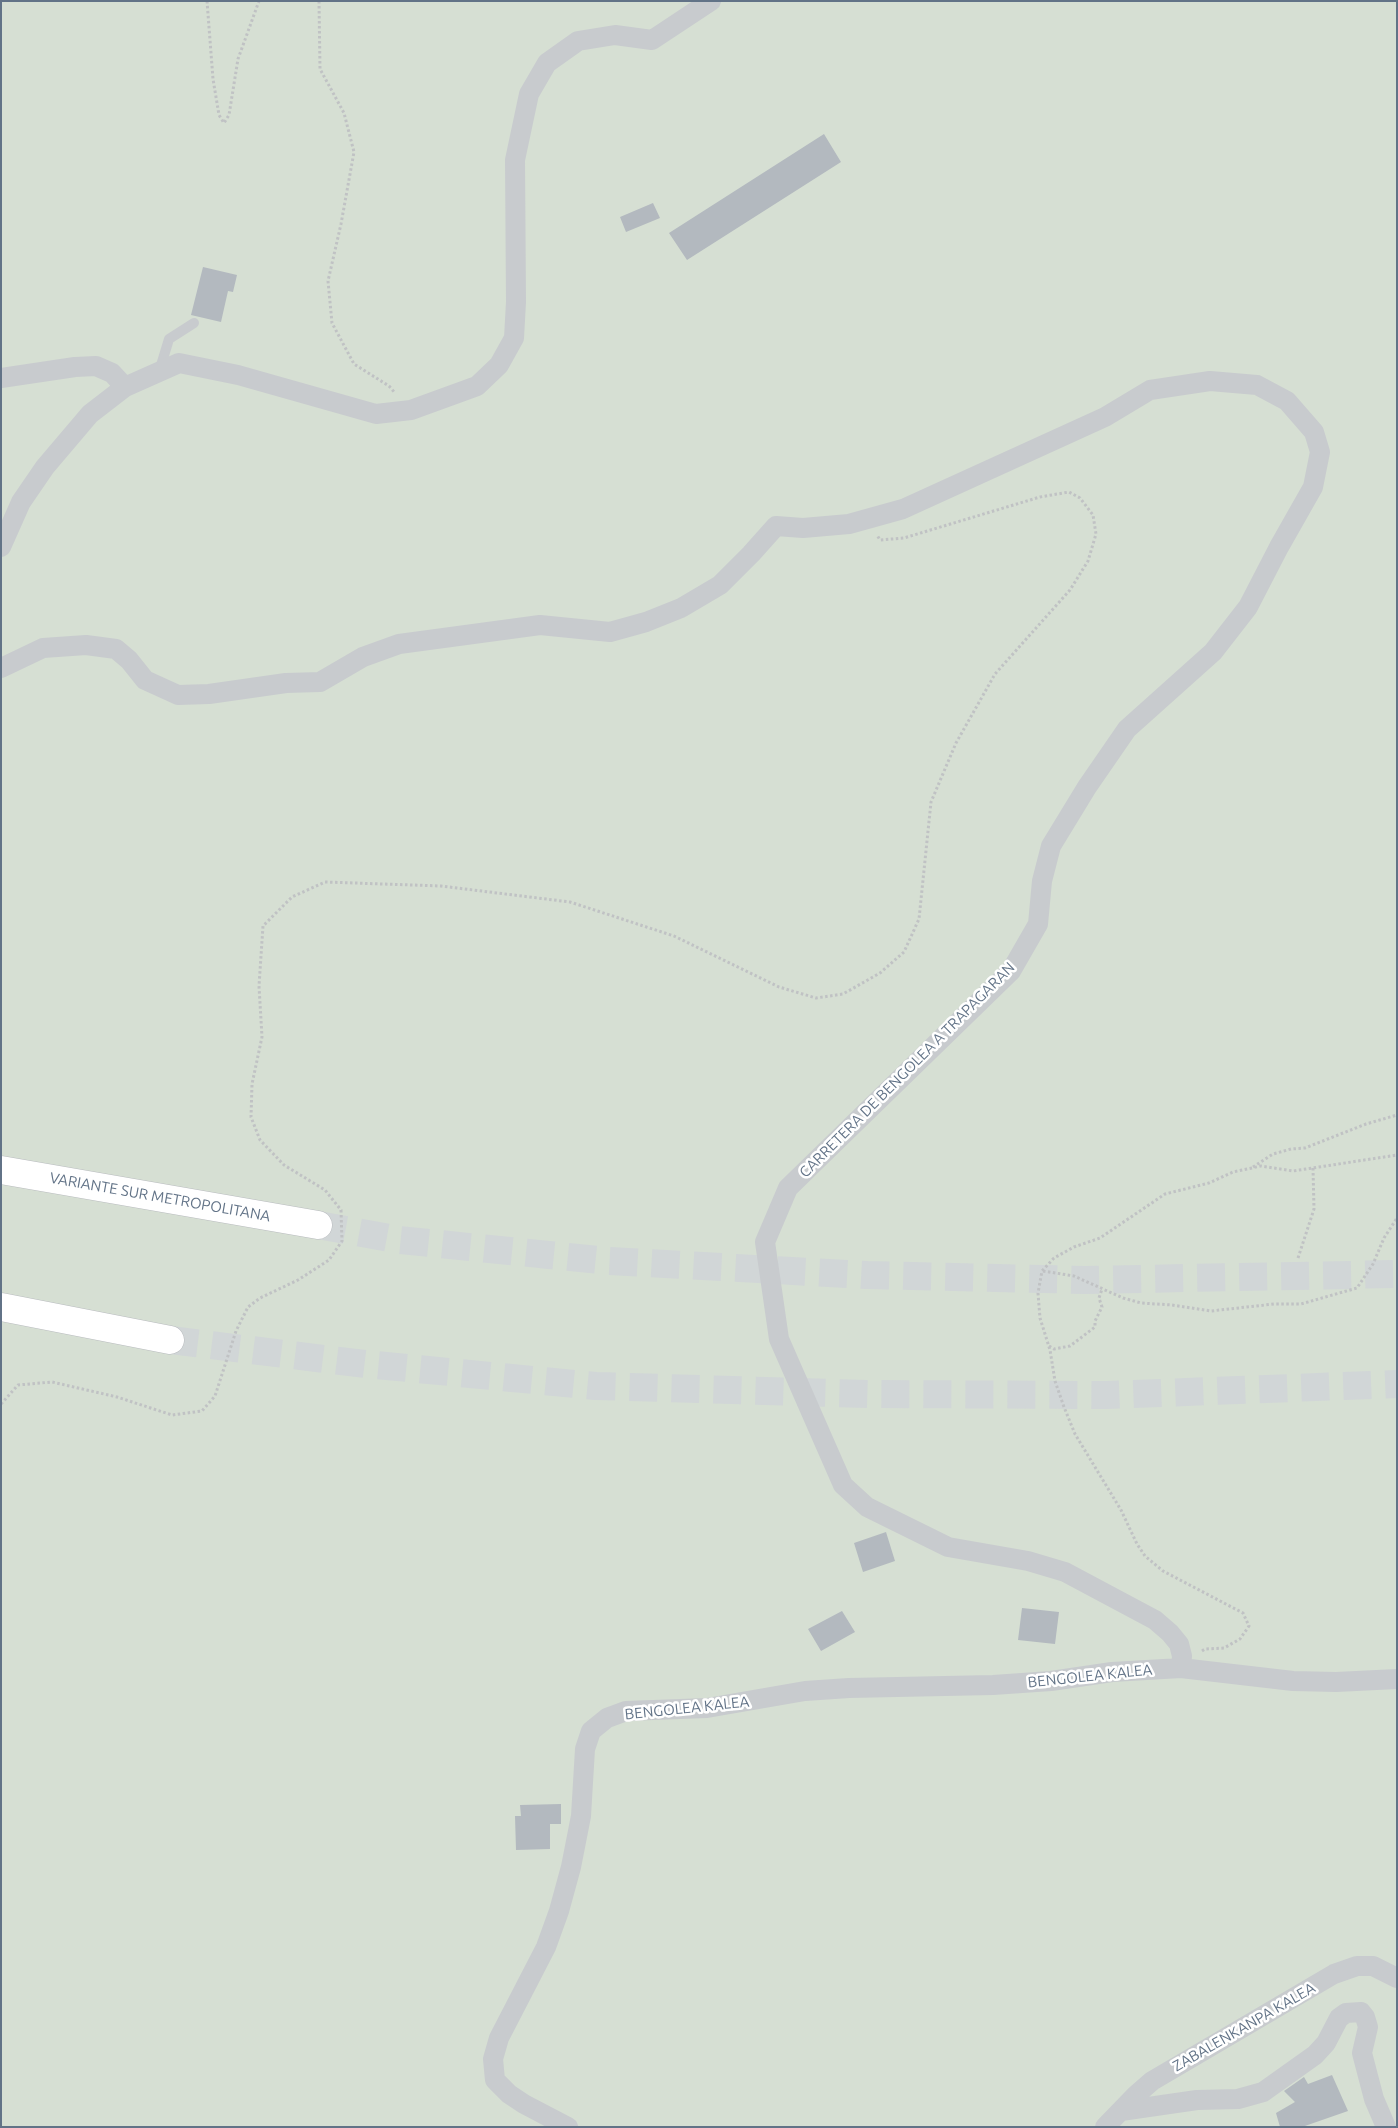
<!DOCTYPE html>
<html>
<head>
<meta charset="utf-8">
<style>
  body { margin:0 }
  #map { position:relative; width:1398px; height:2128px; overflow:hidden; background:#f6f7f2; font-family:Ubuntu,sans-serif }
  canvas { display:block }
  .frame { position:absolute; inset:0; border:2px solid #627387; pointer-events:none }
</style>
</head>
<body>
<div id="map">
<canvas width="1398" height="2128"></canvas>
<div class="frame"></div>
</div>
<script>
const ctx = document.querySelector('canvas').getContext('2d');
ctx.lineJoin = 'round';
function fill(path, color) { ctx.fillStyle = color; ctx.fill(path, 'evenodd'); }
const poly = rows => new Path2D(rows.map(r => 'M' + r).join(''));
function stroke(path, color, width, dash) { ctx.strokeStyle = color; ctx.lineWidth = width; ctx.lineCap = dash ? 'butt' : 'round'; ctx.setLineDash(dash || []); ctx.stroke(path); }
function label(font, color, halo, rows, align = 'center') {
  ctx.font = font + ' Ubuntu,sans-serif'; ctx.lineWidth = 5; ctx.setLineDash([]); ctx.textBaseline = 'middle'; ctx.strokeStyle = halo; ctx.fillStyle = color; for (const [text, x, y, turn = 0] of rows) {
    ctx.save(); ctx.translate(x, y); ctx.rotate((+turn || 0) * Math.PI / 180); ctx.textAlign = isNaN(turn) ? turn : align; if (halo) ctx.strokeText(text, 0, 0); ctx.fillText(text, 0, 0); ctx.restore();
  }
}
const green = poly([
  [1,1,1397,1,1397,2127,1,2127]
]);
const building = poly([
  [824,134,841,162,687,260,669,233],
  [653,203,660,218,626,232,620,217],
  [203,267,237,275,233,292,228,291,221,322,191,315],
  [886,1532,895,1561,863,1572,854,1543],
  [1022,1608,1059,1612,1055,1644,1018,1640],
  [842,1611,855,1632,821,1651,808,1629],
  [561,1804,561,1824,550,1824,550,1849,516,1850,515,1816,521,1816,520,1805],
  [1332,2075,1348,2111,1302,2127,1280,2127,1276,2113,1295,2102,1284,2091,1304,2077,1308,2084]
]);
const motorwayTunnel = poly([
  [318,1225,400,1240,609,1261,867,1275,1085,1280,1397,1274],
  [170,1340,365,1364,596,1386,868,1394,1107,1395,1397,1384]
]);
const path = poly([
  [207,1,213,79,219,115,224,123,229,115,238,59,259,1],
  [319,1,320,69,344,113,354,152,341,224,328,281,332,323,354,364,389,386,395,393],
  [1253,1167,1273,1154,1291,1149,1305,1148,1366,1124,1397,1115],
  [1298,1258,1314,1209,1313,1168],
  [1043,1271,1074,1276,1123,1298,1141,1303,1172,1305,1211,1311,1274,1304,1301,1304,1357,1288,1373,1264,1384,1238,1397,1218],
  [1049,1346,1054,1349,1070,1346,1095,1327,1095,1321,1102,1307,1099,1298,1102,1289],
  [1,1404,18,1385,52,1382,117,1397,172,1415,202,1411,215,1396,236,1331,248,1307,260,1298,298,1280,329,1260,342,1241,341,1210,325,1190,284,1165,260,1140,251,1117,252,1084,262,1037,259,986,263,926,292,897,325,882,441,886,570,902,674,936,779,987,816,998,843,994,880,973,904,952,919,919,931,802,956,743,995,674,1070,590,1088,561,1096,534,1093,515,1080,498,1069,492,1040,497,904,538,880,540,877,535],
  [1202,1651,1205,1649,1224,1648,1240,1639,1249,1626,1243,1613,1163,1571,1145,1556,1137,1544,1121,1510,1075,1434,1064,1407,1055,1381,1050,1350,1040,1318,1038,1293,1042,1271,1054,1258,1074,1247,1100,1238,1165,1194,1209,1183,1233,1172,1261,1166,1293,1171,1397,1155]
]);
const service = poly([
  [159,372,169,339,194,323]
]);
const minor = poly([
  [1,378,75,367,96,366,112,373,125,387],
  [1,547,21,502,45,467,90,414,125,387,179,363,238,375,376,414,411,410,477,386,499,365,514,338,516,302,515,160,529,94,547,63,578,41,615,35,652,40,711,1],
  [1,668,43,648,86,645,116,649,129,660,145,680,178,695,209,694,286,683,320,682,363,657,399,644,540,625,610,632,646,622,681,608,720,585,751,554,776,526,803,528,849,524,903,509,1105,417,1150,390,1210,381,1257,385,1287,401,1314,432,1320,452,1313,487,1279,547,1248,607,1213,652,1127,729,1087,787,1051,846,1042,881,1038,924,1011,971,788,1188,765,1242,779,1339,843,1485,867,1507,948,1547,1028,1561,1065,1572,1155,1620,1170,1633,1179,1644,1182,1656,1181,1668],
  [1121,2111,1197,2100,1238,2099,1263,2092,1315,2055,1326,2043,1339,2018,1346,2013,1361,2012,1365,2017,1368,2027,1362,2053,1374,2099,1386,2127],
  [568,2127,524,2104,509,2094,495,2080,493,2059,499,2038,546,1947,559,1911,571,1867,581,1816,585,1749,591,1731,607,1718,626,1711,707,1708,805,1691,849,1688,993,1685,1051,1681,1112,1672,1181,1668,1293,1681,1336,1682,1397,1679],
  [1105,2127,1136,2095,1152,2081,1334,1974,1357,1966,1373,1966,1397,1978]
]);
const motorway = poly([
  [1,1170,318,1225],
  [1,1307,170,1340]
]);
const streetNames = [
  ["CARRETERA DE BENGOLEA A TRAPAGARAN",907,1070,-45],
  ["VARIANTE SUR METROPOLITANA",160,1197,10],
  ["BENGOLEA KALEA",1090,1676,-6],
  ["BENGOLEA KALEA",687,1708,-6],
  ["ZABALENKANPA KALEA",1244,2027,-30]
];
fill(green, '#d6dfd3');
fill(building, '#b3b9bf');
stroke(motorwayTunnel, '#d1d6d7', 28, [28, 14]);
stroke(motorway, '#b9bcbf', 29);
stroke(path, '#c0c2c4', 3, [2.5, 2.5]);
stroke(service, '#c8cbce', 10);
stroke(minor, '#c8cbce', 20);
stroke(motorway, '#fff', 28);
label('15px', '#627387', '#fff', streetNames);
</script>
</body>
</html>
